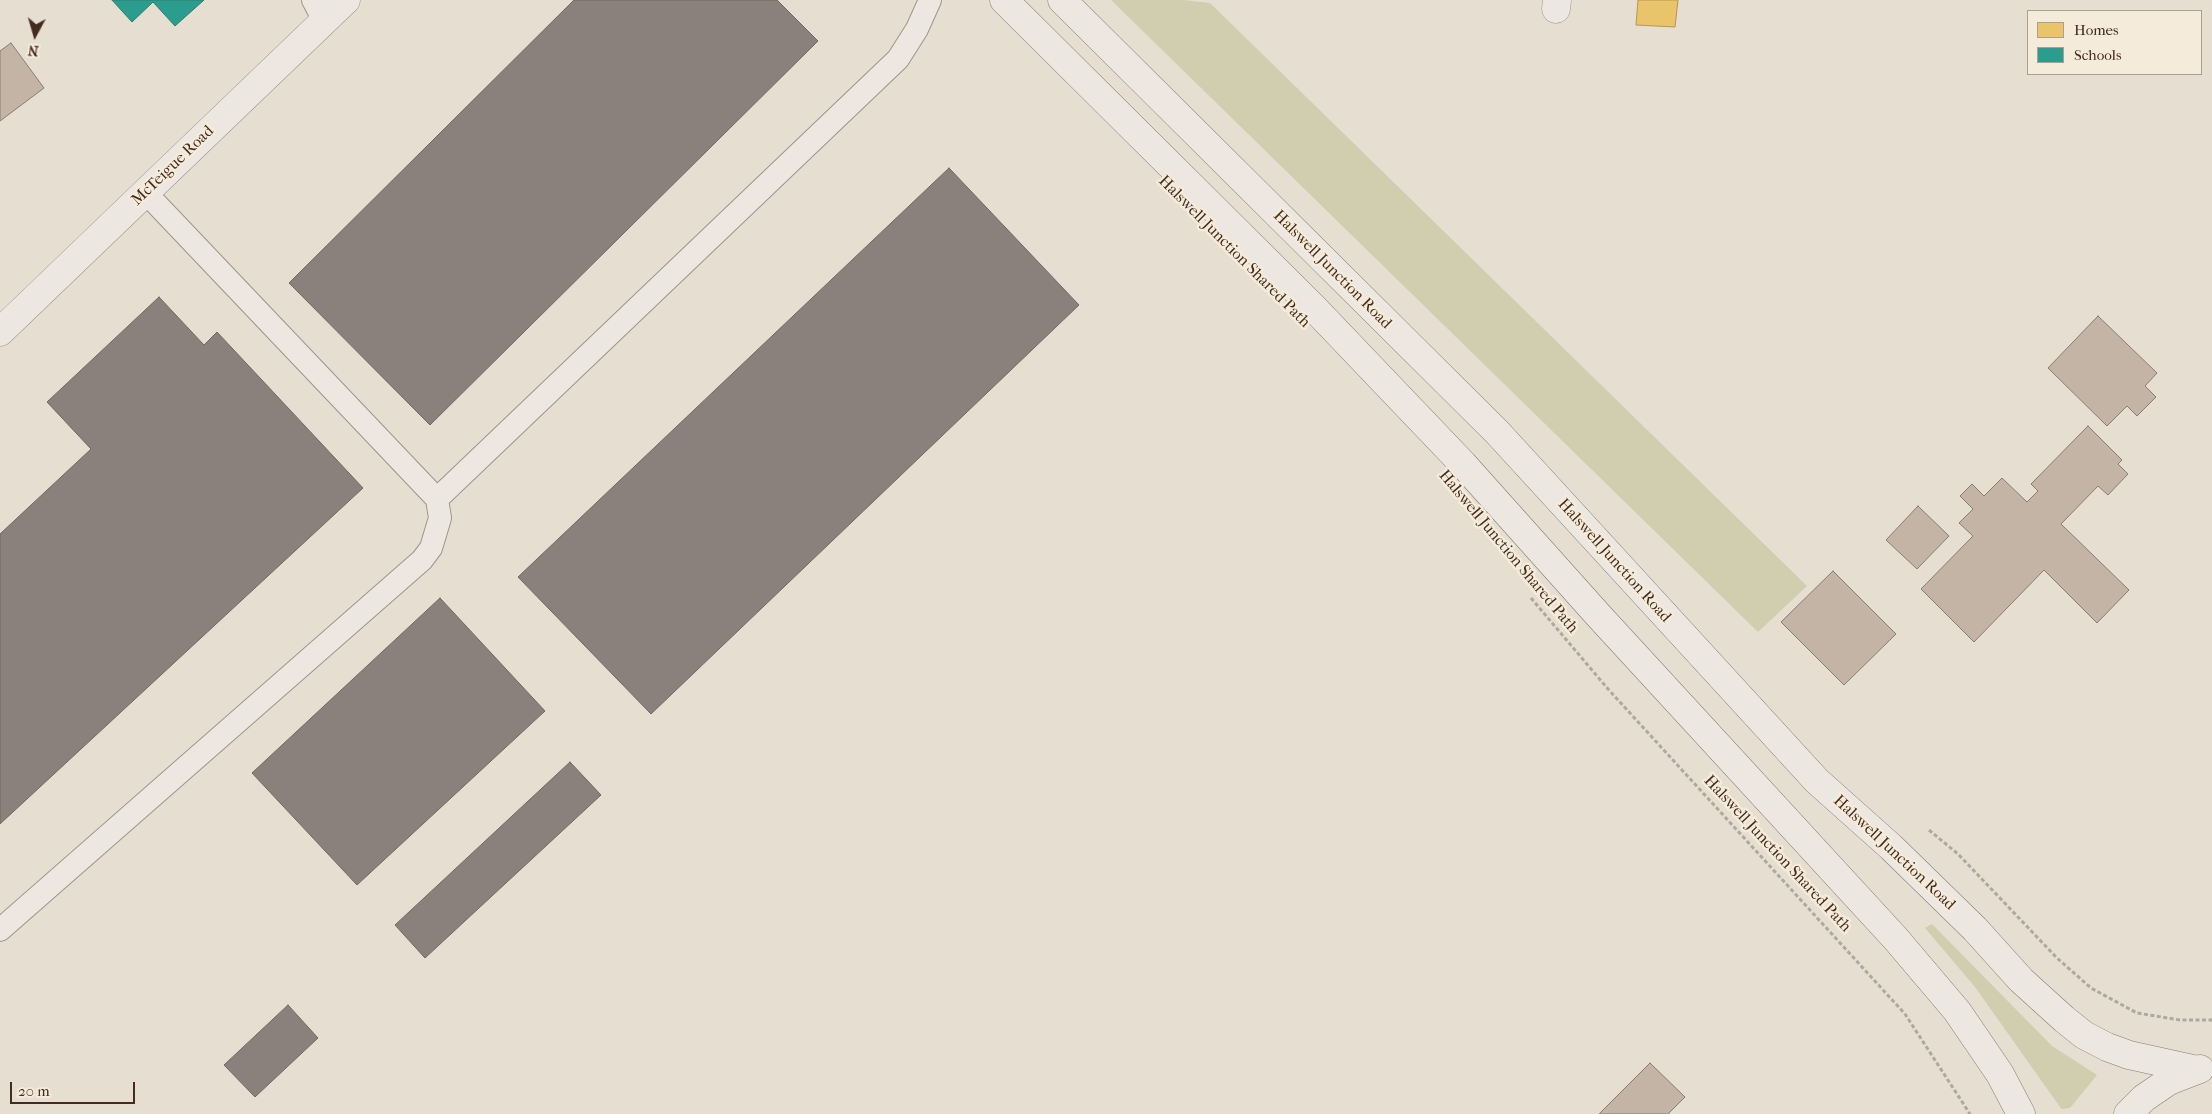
<!DOCTYPE html>
<html>
<head>
<meta charset="utf-8">
<style>
  body { margin:0 }
  #map { position:relative; width:2212px; height:1114px; overflow:hidden; background:#e6ded1; font-family:"IM FELL French Canon",serif }
  canvas { display:block }
  .legend { position:absolute; left:2027px; top:10px; width:175px; height:65px; box-sizing:border-box; background:#f5ebdb; border:1px solid #ae9e8f; margin:0; padding:6px 9px; list-style:none; font-size:15px; color:#432b1d }
  .legend li { display:flex; align-items:center; gap:10px; height:25px }
  .legend b { width:25px; border:1px solid #ae9e8f }
  .north { position:absolute; left:10px; top:10px; width:50px; height:50px; -webkit-text-stroke:4px #f5ebdb; paint-order:stroke; rotate:186deg; font-size:14px; font-weight:700; line-height:20px; text-align:center; color:#432b1d }
  .north::after { content:''; display:block; margin:auto; width:18px; height:22px; background:#432b1d; clip-path:polygon(50% 0,100% 100%,50% 72%,0 100%) }
  .scale { position:absolute; left:10px; top:1082px; width:125px; height:22px; box-sizing:border-box; border:2px solid #432b1d; border-top:0; padding-left:6px; font-size:15px; line-height:18px; white-space:nowrap; color:#432b1d; -webkit-text-stroke:4px #f5ebdb; paint-order:stroke }
</style>
</head>
<body>
<div id="map">
<canvas width="2212" height="1114"></canvas>
<ul class="legend">
<li><b style="height:14px;background:#e9c46a"></b>Homes</li>
<li><b style="height:14px;background:#2a9d8f"></b>Schools</li>
</ul>
<div class="north">N</div>
<div class="scale">20 m</div>
</div>
<script>
const ctx = document.querySelector('canvas').getContext('2d');
ctx.lineJoin = 'round';
function fill(path, color) { ctx.fillStyle = color; ctx.fill(path, 'evenodd'); }
const poly = rows => new Path2D(rows.map(r => 'M' + r).join(''));
function stroke(path, color, width, dash) { ctx.strokeStyle = color; ctx.lineWidth = width; ctx.lineCap = dash ? 'butt' : 'round'; ctx.setLineDash(dash || []); ctx.stroke(path); }
function label(font, color, halo, rows, align = 'center') {
  ctx.font = font + ' "IM FELL French Canon",serif'; ctx.lineWidth = 5; ctx.setLineDash([]); ctx.textBaseline = 'middle'; ctx.strokeStyle = halo; ctx.fillStyle = color; for (const [text, x, y, turn = 0] of rows) {
    ctx.save(); ctx.translate(x, y); ctx.rotate((+turn || 0) * Math.PI / 180); ctx.textAlign = isNaN(turn) ? turn : align; if (halo) ctx.strokeText(text, 0, 0); ctx.fillText(text, 0, 0); ctx.restore();
  }
}
const green = poly([
  [1111,0,1183,0,1210,3,1807,586,1758,632],
  [1932,924,2052,1046,2097,1075,2070,1108,2062,1109,2060,1107,1975,987,1925,928]
]);
const homes = poly([
  [1638,0,1678,0,1675,27,1636,25,1638,0]
]);
const schools = poly([
  [112,0,204,0,175,26,153,2,132,22,112,0]
]);
const industry = poly([
  [574,0,777,0,818,41,430,425,289,283,574,0],
  [949,168,1079,305,651,714,518,577,949,168],
  [159,297,204,345,217,332,363,488,0,824,0,534,91,449,47,402,159,297],
  [440,598,545,711,357,885,252,773,440,598],
  [570,762,601,795,425,958,395,925,570,762],
  [288,1005,318,1038,255,1097,224,1065,288,1005]
]);
const building = poly([
  [11,43,44,88,0,121,0,51,11,43],
  [2098,316,2157,373,2145,386,2156,397,2137,416,2127,406,2107,426,2048,368,2098,316],
  [2088,426,2122,460,2118,464,2128,474,2108,495,2098,486,2061,524,2129,590,2097,623,2044,570,1974,642,1921,589,1973,536,1959,523,1973,509,1960,496,1972,484,1984,496,2002,478,2027,502,2038,491,2031,484,2088,426],
  [1918,506,1949,536,1917,569,1886,540,1918,506],
  [1833,571,1896,634,1844,685,1781,622,1833,571],
  [1650,1063,1685,1097,1668,1114,1599,1114,1650,1063]
]);
const path = poly([
  [1531,598,1608,689,1905,1014,1970,1114],
  [1929,830,1958,854,2057,958,2091,988,2137,1013,2180,1020,2212,1020]
]);
const service = poly([
  [313,0,324,21],
  [146,193,437,499,898,59,917,29,930,0],
  [0,930,422,560,431,548,440,518,437,499]
]);
const minor = poly([
  [1556,9,1557,0],
  [0,332,346,0]
]);
const secondary = poly([
  [1004,0,1314,308,1463,464,1599,616,1896,939,1957,1011,2000,1074,2021,1114],
  [1062,0,1497,432,1817,781,1891,847,1975,929,2021,980,2064,1019,2084,1035,2107,1047,2129,1055,2197,1070],
  [2128,1114,2144,1098,2169,1081,2200,1069]
]);
const streetNames = [
  ["McTeigue Road",173,166,-44],
  ["Halswell Junction Shared Path",1234,252,45],
  ["Halswell Junction Road",1332,270,45],
  ["Halswell Junction Shared Path",1508,552,50],
  ["Halswell Junction Road",1614,561,48],
  ["Halswell Junction Road",1894,853,43],
  ["Halswell Junction Shared Path",1777,854,47]
];
fill(green, '#d0ceae');
fill(homes, '#e9c46a');
stroke(homes, '#b79653', 1);
fill(schools, '#2a9d8f');
stroke(schools, '#327b6d', 1);
fill(industry, '#8a817c');
stroke(industry, '#756760', 1);
fill(building, '#c4b4a6');
stroke(building, '#867d75', 1);
stroke(service, '#9d958c', 24);
stroke(minor, '#9d958c', 29);
stroke(secondary, '#867d75', 29);
stroke(path, '#aea8a1', 3, [4, 2.5]);
stroke(service, '#ece7e0', 22);
stroke(minor, '#ece7e0', 28);
stroke(secondary, '#ece7e0', 28);
label('16px', '#432b1d', '#f5ebdb', streetNames);
</script>
</body>
</html>
